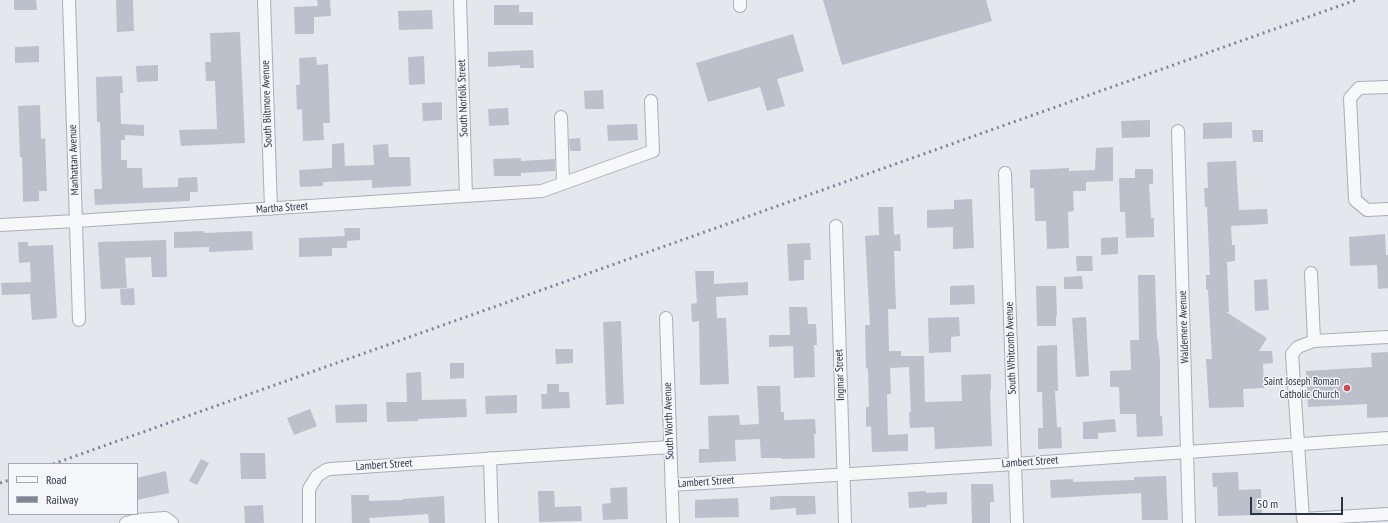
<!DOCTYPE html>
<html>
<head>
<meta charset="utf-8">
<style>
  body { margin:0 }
  #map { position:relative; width:1388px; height:523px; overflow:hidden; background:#e4e7ec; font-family:"PT Sans Narrow",sans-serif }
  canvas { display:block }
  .legend { position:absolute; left:8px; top:463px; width:130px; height:52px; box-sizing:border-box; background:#f4f6f9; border:1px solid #a4a8b1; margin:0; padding:5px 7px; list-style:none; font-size:12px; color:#2b3445 }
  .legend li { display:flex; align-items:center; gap:8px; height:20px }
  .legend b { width:20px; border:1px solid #a4a8b1 }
  .scale { position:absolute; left:1250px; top:497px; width:93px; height:18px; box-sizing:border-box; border:2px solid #2b3445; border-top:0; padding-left:5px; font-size:12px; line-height:14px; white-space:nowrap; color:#2b3445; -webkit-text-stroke:3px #f4f6f9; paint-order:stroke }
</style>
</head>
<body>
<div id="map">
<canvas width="1388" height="523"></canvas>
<ul class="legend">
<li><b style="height:5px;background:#f7f8fa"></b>Road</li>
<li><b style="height:5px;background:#7d8696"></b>Railway</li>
</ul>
<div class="scale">50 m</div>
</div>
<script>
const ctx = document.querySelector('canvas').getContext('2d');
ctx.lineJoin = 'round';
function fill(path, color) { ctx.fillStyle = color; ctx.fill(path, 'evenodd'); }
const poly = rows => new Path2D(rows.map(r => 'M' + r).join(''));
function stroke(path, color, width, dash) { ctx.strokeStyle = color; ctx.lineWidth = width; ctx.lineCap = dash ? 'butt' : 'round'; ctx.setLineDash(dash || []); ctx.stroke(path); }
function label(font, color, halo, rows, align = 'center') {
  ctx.font = font + ' "PT Sans Narrow",sans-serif'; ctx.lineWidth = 3; ctx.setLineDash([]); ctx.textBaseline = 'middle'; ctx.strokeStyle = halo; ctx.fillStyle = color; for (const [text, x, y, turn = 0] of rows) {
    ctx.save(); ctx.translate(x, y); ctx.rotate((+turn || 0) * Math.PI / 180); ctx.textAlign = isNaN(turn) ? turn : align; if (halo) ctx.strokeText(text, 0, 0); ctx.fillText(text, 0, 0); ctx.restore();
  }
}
const building = poly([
  [14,0,36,0,37,10,14,10],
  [116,0,133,0,134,31,117,32],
  [317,0,330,0,331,16,314,17,314,34,295,34,294,7,318,6],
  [823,0,986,0,992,21,842,65],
  [494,5,519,5,519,12,533,12,533,25,494,25],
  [432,10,433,29,399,30,398,11],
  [240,32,245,143,181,146,179,130,217,129,215,81,206,81,205,62,211,62,210,33],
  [793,34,804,71,777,79,785,106,767,111,760,87,708,102,696,63],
  [39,46,39,62,15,63,15,47],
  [533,50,534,68,520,68,520,65,488,67,488,52],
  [424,56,425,84,409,85,408,57],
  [316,57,317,65,328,64,330,123,323,123,324,140,303,141,302,109,297,110,296,85,300,85,299,58],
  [158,65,158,81,137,82,136,66],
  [122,76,123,93,120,93,121,124,144,125,144,136,125,135,125,140,121,140,121,160,127,160,127,168,142,168,143,188,178,187,178,178,197,177,198,192,190,192,190,201,95,205,94,189,102,189,100,122,97,122,96,77],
  [603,90,604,109,585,109,584,91],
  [442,102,442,120,423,121,422,103],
  [40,105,41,139,45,138,47,191,39,191,39,201,23,202,22,157,20,157,18,106],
  [508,108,509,125,489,126,488,109],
  [1150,120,1150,137,1122,138,1121,121],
  [1232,122,1232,138,1203,139,1203,123],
  [637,124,638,140,608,141,607,125],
  [1252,130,1263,130,1263,142,1253,142],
  [580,138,581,151,570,151,569,139],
  [344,143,345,166,374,165,373,145,388,144,389,157,410,157,411,186,372,188,372,180,323,182,323,186,300,187,299,170,332,168,332,144],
  [1113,147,1113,181,1086,182,1086,191,1073,191,1074,211,1068,212,1069,248,1047,249,1046,221,1035,221,1034,188,1030,188,1030,170,1069,168,1069,171,1095,170,1096,148],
  [521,158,521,161,555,159,555,171,521,173,521,176,494,176,493,159],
  [1236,161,1239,210,1267,209,1268,224,1231,226,1232,245,1235,245,1235,261,1227,262,1229,312,1226,312,1267,338,1259,351,1272,351,1273,363,1263,364,1264,388,1243,389,1244,407,1209,408,1206,359,1212,359,1208,290,1206,290,1206,275,1210,275,1207,207,1205,207,1204,188,1208,188,1207,162],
  [1135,169,1153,169,1153,184,1149,184,1151,218,1154,218,1154,237,1126,238,1125,212,1120,212,1119,178,1135,178],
  [972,199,974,248,953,249,953,227,927,228,927,210,954,209,954,200],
  [878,207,893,207,894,235,900,234,901,251,894,251,896,309,888,309,889,351,901,351,901,356,924,356,925,402,962,401,961,375,991,374,991,391,990,391,992,446,935,449,934,427,910,428,909,412,911,412,909,367,890,368,891,394,887,394,888,435,908,434,908,451,872,452,871,426,866,427,866,407,869,407,868,368,866,369,865,325,870,325,865,236,879,235],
  [344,228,360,228,360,240,347,241,347,248,332,248,332,256,299,257,299,238,345,236],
  [204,231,204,233,252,231,253,250,209,252,209,247,174,248,174,232],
  [1385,234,1386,255,1388,255,1388,288,1378,289,1377,265,1350,266,1349,237],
  [1118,237,1118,254,1101,255,1101,238],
  [166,240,167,277,152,277,151,257,125,258,127,288,101,289,98,242],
  [18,242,28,242,28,246,53,245,57,318,32,320,30,294,2,295,1,283,31,282,30,262,19,263],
  [810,243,811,260,804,260,804,280,789,281,787,244],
  [1076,256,1092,256,1093,271,1077,271],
  [695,271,714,271,714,284,748,282,748,295,716,297,717,318,726,318,729,384,700,385,699,321,692,322,691,304,697,303],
  [1138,275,1155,275,1157,340,1158,340,1160,361,1160,416,1162,416,1163,436,1137,437,1136,414,1120,414,1119,387,1110,387,1110,371,1131,370,1130,340,1139,340],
  [1082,276,1083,289,1064,289,1064,277],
  [1267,279,1269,310,1255,311,1254,280],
  [974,285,975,304,950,305,950,286],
  [1036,286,1056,286,1057,316,1056,316,1056,326,1037,326],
  [134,288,135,305,121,305,120,289],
  [789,307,807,307,808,324,816,324,817,345,814,345,815,377,794,378,793,346,769,347,769,335,790,335],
  [959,317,960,336,951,337,951,352,929,353,928,318],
  [1086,317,1089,376,1076,377,1072,318],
  [621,321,624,404,606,405,603,322],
  [1057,345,1058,391,1055,391,1057,427,1061,427,1062,448,1038,449,1038,428,1043,428,1042,392,1037,392,1037,346],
  [555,349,573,349,573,363,556,364],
  [1388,352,1388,417,1367,418,1367,404,1308,407,1306,371,1372,367,1371,353],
  [450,363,464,363,464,378,450,379],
  [421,372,422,400,466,399,467,417,418,419,418,421,387,422,386,402,407,402,406,373],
  [547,384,559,384,559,392,569,392,570,408,542,409,541,394,547,394],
  [757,386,780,386,781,412,784,412,784,420,815,419,816,434,814,434,815,458,782,459,782,458,761,458,760,439,735,440,736,461,699,463,699,449,709,449,708,416,739,415,740,425,759,424],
  [517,395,517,413,486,414,485,396],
  [367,404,367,422,336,423,335,405],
  [310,409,317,426,294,435,287,418],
  [1115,419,1116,432,1098,433,1098,439,1083,439,1083,422],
  [240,453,265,453,266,479,241,479],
  [201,459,209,463,197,485,189,481],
  [166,471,169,493,137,500,137,478],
  [1238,472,1239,490,1261,489,1262,515,1218,516,1217,487,1213,487,1212,473],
  [1166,476,1168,520,1142,520,1141,493,1051,498,1050,480,1073,479,1073,482,1134,480,1134,477],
  [971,484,993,484,994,502,990,502,990,523,972,523],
  [627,487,628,519,603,520,602,504,611,503,610,488],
  [538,491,554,491,555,507,581,506,582,521,539,522],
  [926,491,926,493,947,492,947,504,926,505,927,507,909,508,908,492],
  [351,495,369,495,369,501,403,500,403,499,444,496,445,523,429,523,428,514,369,518,370,523,352,523],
  [780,496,815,496,816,514,796,515,796,508,770,510,770,497],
  [738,498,739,517,695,518,695,500],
  [263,505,264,523,245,523,244,506]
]);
const minor = poly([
  [69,0,79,320],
  [264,0,271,209],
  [460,0,466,196],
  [740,0,740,6],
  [1388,87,1359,88,1350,98,1355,200,1367,210,1388,209],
  [561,117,563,183],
  [1178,131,1189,523],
  [1005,173,1017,523],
  [0,225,76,221,542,191,653,151,651,101],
  [836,226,845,523],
  [1311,273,1314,341],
  [666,318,673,523],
  [1388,337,1314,341,1298,347,1292,354,1303,519,1388,514],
  [490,458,492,523],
  [671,485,1015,464,1388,438],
  [126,523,137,520,165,518,172,523],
  [309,523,309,489,317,476,326,470,330,469,670,447]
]);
const rail = poly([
  [53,464,1356,0],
  [0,483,9,480]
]);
const markers = [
  [1347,388,4,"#d1495b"]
];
const streetNames = [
  ["South Norfolk Street",463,98,-92],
  ["South Biltmore Avenue",267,104,-92],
  ["Manhattan Avenue",74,160,-92],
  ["Martha Street",282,208,-4],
  ["Waldemere Avenue",1184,327,-92],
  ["South Whitcomb Avenue",1011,348,-92],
  ["Ingmar Street",840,375,-92],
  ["South Worth Avenue",669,421,-92],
  ["Lambert Street",1030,462,-4],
  ["Lambert Street",384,465,-4],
  ["Lambert Street",706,482,-4]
];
const poiNames = [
  ["Saint Joseph Roman",1339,382],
  ["Catholic Church",1339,395]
];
fill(building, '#bbc0ca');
stroke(minor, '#a9aeb7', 14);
stroke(minor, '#f7f8fa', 12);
stroke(rail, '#7d8696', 3, [2, 4]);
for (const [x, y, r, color] of markers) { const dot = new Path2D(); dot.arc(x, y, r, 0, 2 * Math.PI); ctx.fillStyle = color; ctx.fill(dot); stroke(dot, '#f4f6f9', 1.5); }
label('11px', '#2b3445', '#f4f6f9', streetNames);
label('11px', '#2b3445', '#f4f6f9', poiNames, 'right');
</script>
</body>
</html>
